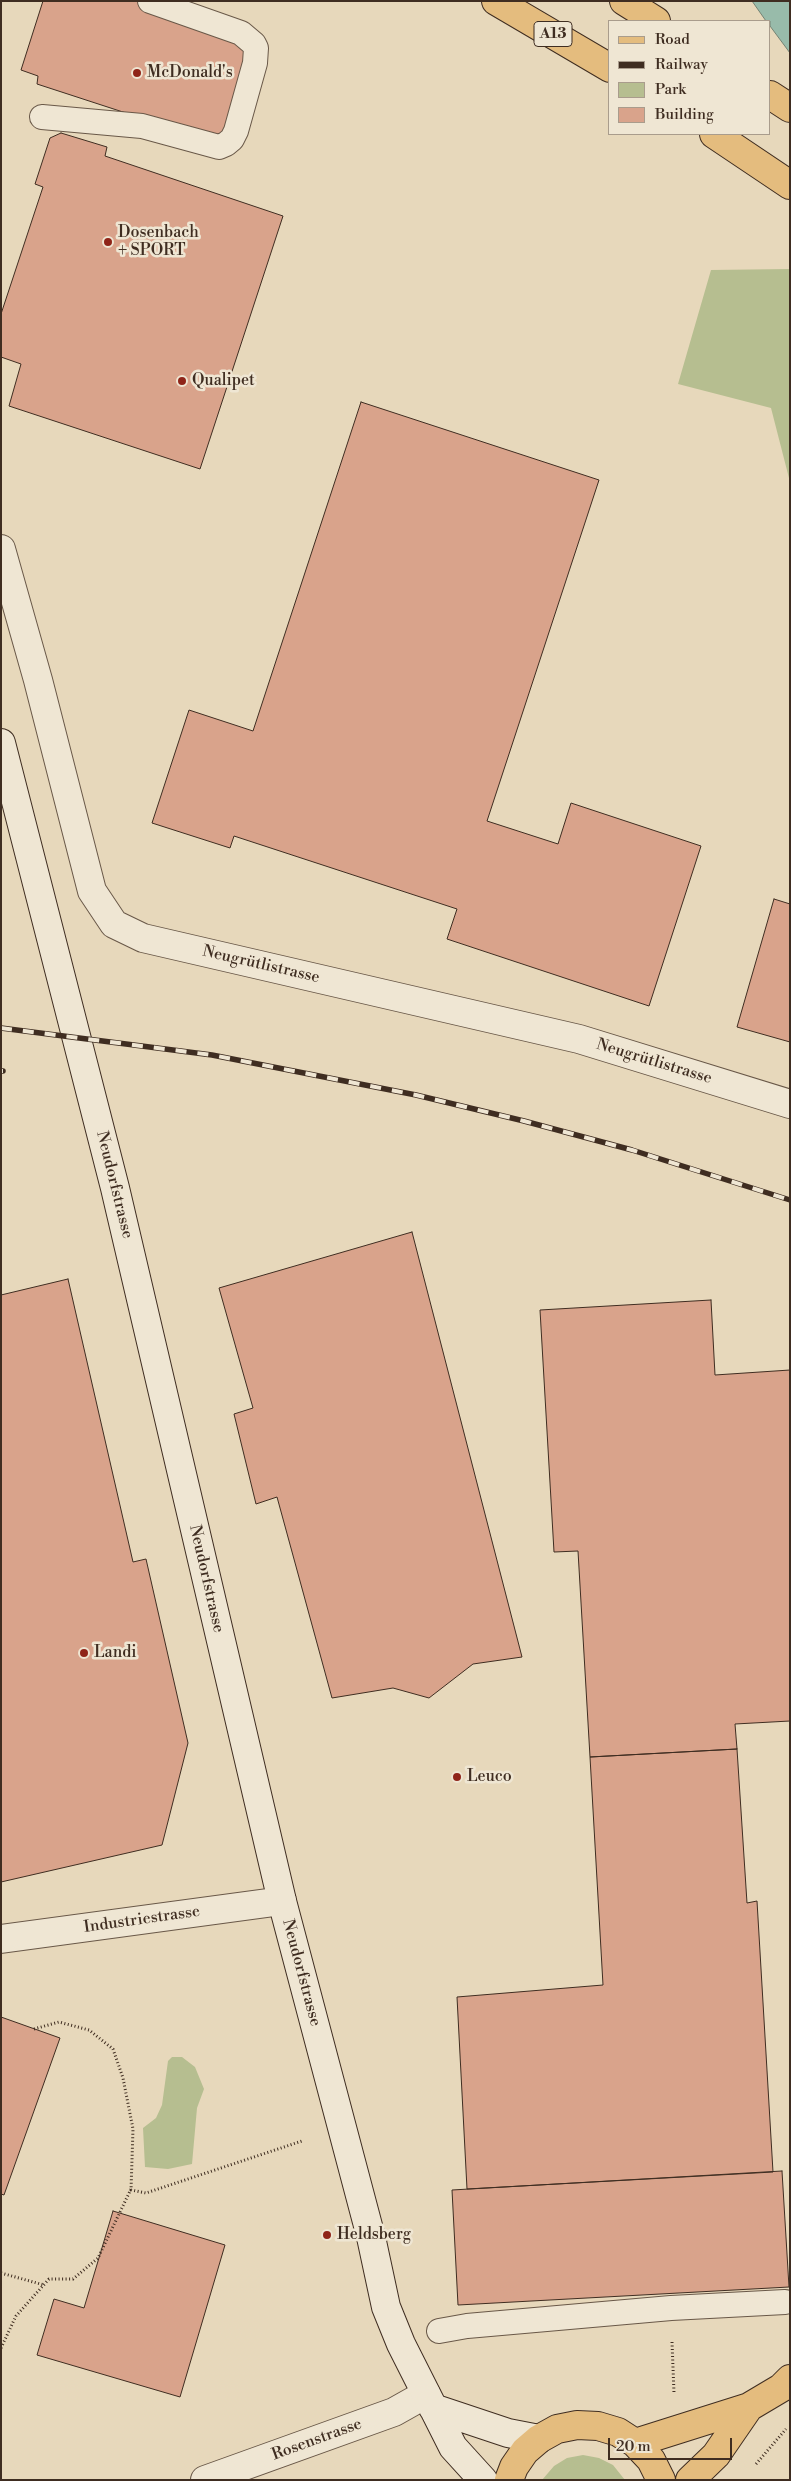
<!DOCTYPE html>
<html>
<head>
<meta charset="utf-8">
<style>
  body { margin:0 }
  #map { position:relative; width:791px; height:2481px; overflow:hidden; background:#e7d8bb; font-family:"Libre Bodoni",serif }
  canvas { display:block }
  .frame { position:absolute; inset:0; border:2px solid #3f2d21; pointer-events:none }
  .legend { position:absolute; left:608px; top:20px; width:162px; height:115px; box-sizing:border-box; background:#efe6d3; border:1px solid #a99c8c; margin:0; padding:6px 9px; list-style:none; font-size:15px; color:#3f2d21 }
  .legend li { display:flex; align-items:center; gap:10px; height:25px }
  .legend b { width:25px; border:1px solid #a99c8c }
  .scale { position:absolute; left:608px; top:2438px; width:124px; height:22px; box-sizing:border-box; border:2px solid #3f2d21; border-top:0; padding-left:6px; font-size:15px; line-height:18px; white-space:nowrap; color:#3f2d21; -webkit-text-stroke:4px #efe6d3; paint-order:stroke }
</style>
</head>
<body>
<div id="map">
<canvas width="791" height="2481"></canvas>
<div class="frame"></div>
<ul class="legend">
<li><b style="height:6px;background:#e4bc7e"></b>Road</li>
<li><b style="height:6px;background:#3f2d21"></b>Railway</li>
<li><b style="height:14px;background:#b6be90"></b>Park</li>
<li><b style="height:14px;background:#d9a38b"></b>Building</li>
</ul>
<div class="scale">20 m</div>
</div>
<script>
const ctx = document.querySelector('canvas').getContext('2d');
ctx.lineJoin = 'round';
function fill(path, color) { ctx.fillStyle = color; ctx.fill(path, 'evenodd'); }
const poly = rows => new Path2D(rows.map(r => 'M' + r).join(''));
function stroke(path, color, width, dash) { ctx.strokeStyle = color; ctx.lineWidth = width; ctx.lineCap = dash ? 'butt' : 'round'; ctx.setLineDash(dash || []); ctx.stroke(path); }
function label(font, color, halo, rows, align = 'center') {
  ctx.font = font + ' "Libre Bodoni",serif'; ctx.lineWidth = 5; ctx.setLineDash([]); ctx.textBaseline = 'middle'; ctx.strokeStyle = halo; ctx.fillStyle = color; for (const [text, x, y, turn = 0] of rows) {
    ctx.save(); ctx.translate(x, y); ctx.rotate((+turn || 0) * Math.PI / 180); ctx.textAlign = isNaN(turn) ? turn : align; if (halo) ctx.strokeText(text, 0, 0); ctx.fillText(text, 0, 0); ctx.restore();
  }
}
const green = poly([
  [790,269,790,482,771,408,678,384,711,270],
  [172,2057,182,2057,195,2067,204,2089,197,2108,192,2164,168,2169,145,2167,143,2128,156,2118,162,2105,168,2061],
  [583,2455,599,2458,613,2465,625,2480,542,2480,554,2466,567,2458]
]);
const water = poly([
  [752,1,790,1,790,53,770,26,770,21,766,21,752,1]
]);
const building = poly([
  [43,1,138,1,255,40,221,144,37,84,38,76,21,70,43,1],
  [61,133,107,147,105,156,283,216,200,469,9,406,21,364,1,357,1,314,43,187,35,184,50,138,61,133],
  [361,402,599,480,487,821,558,844,571,803,701,846,649,1006,447,939,457,909,234,836,230,848,152,823,189,710,253,731,361,402],
  [774,899,790,904,790,1042,737,1027,774,899],
  [412,1232,522,1657,473,1664,429,1698,393,1688,332,1698,277,1497,256,1504,234,1414,253,1408,219,1288,412,1232],
  [68,1279,133,1562,146,1559,188,1743,162,1845,1,1882,1,1295,68,1279],
  [711,1300,715,1375,790,1370,790,1721,735,1724,737,1749,590,1757,578,1551,554,1552,540,1310,711,1300],
  [737,1749,747,1903,757,1901,773,2172,467,2189,457,1997,603,1985,590,1757,737,1749],
  [1,2017,60,2038,4,2195,1,2194,1,2017],
  [782,2171,789,2287,458,2305,452,2190,782,2171],
  [113,2211,225,2245,180,2397,37,2355,54,2299,84,2308,113,2211]
]);
const path = poly([
  [34,2029,59,2022,89,2030,113,2049,123,2078,133,2129,131,2190,146,2193,302,2141],
  [1,2273,44,2285],
  [672,2342,674,2393],
  [1,2348,16,2316,49,2279,73,2279,98,2258,131,2189],
  [756,2464,786,2429]
]);
const lane = poly([
  [42,117,142,126,219,147,226,144,232,139,236,131,255,63,256,48,254,44,241,33,150,1],
  [439,2331,467,2326,671,2308,785,2302]
]);
const street = poly([
  [1,549,38,680,92,891,114,924,143,938,579,1039,790,1104],
  [1,1939,282,1901],
  [205,2480,394,2412,426,2394]
]);
const secondary = poly([
  [1,743,115,1188,282,1901,371,2237,386,2307,401,2344,453,2447,483,2480],
  [433,2408,508,2433,539,2439]
]);
const primary = poly([
  [635,2443,749,2407,781,2388,790,2379],
  [509,2480,514,2467,525,2451,539,2439,557,2429,577,2425,598,2426,618,2432,635,2443,651,2460,661,2480],
  [690,2480,716,2455,749,2407]
]);
const highway = poly([
  [496,1,610,68],
  [624,1,656,21],
  [770,95,790,108],
  [714,134,790,185]
]);
const rail = poly([
  [1,1028,212,1055,416,1095,524,1121,632,1150,790,1200],
  [1,1071,3,1071]
]);
const markers = [
  [137,73,5,"#8f2418"],
  [108,242,5,"#8f2418"],
  [182,381,5,"#8f2418"],
  [84,1653,5,"#8f2418"],
  [457,1777,5,"#8f2418"],
  [327,2235,5,"#8f2418"]
];
const shields = [
  [553,34,38]
];
const shieldNames = [
  ["A13",553,34]
];
const poiNames = [
  ["McDonald's",147,73],
  ["Dosenbach",118,233],
  ["+ SPORT",118,251],
  ["Qualipet",192,381],
  ["Landi",94,1653],
  ["Leuco",467,1777],
  ["Heldsberg",337,2235]
];
const streetNames = [
  ["Neugrütlistrasse",261,965,13],
  ["Neugrütlistrasse",654,1062,17],
  ["Neudorfstrasse",114,1185,76],
  ["Neudorfstrasse",206,1579,77],
  ["Industriestrasse",142,1920,-8],
  ["Neudorfstrasse",301,1973,75],
  ["Rosenstrasse",317,2440,-20]
];
fill(green, '#b6be90');
fill(water, '#98bbaa');
stroke(water, '#748273', 1);
fill(building, '#d9a38b');
stroke(building, '#3f2d21', 1);
stroke(lane, '#695848', 26);
stroke(street, '#695848', 30);
stroke(secondary, '#3f2d21', 30);
stroke(primary, '#3f2d21', 30);
stroke(highway, '#3f2d21', 30);
stroke(path, '#3f2d21', 3, [1, 2.5]);
stroke(lane, '#efe6d3', 24);
stroke(street, '#efe6d3', 28);
stroke(secondary, '#efe6d3', 28);
stroke(primary, '#e4bc7e', 28);
stroke(highway, '#e4bc7e', 28);
stroke(rail, '#3f2d21', 5.5);
stroke(rail, '#efe6d3', 4, [11]);
for (const [x, y, r, color] of markers) { const dot = new Path2D(); dot.arc(x, y, r, 0, 2 * Math.PI); ctx.fillStyle = color; ctx.fill(dot); stroke(dot, '#efe6d3', 2); }
for (const [x, y, w] of shields) { const box = new Path2D(); box.roundRect(x - w / 2, y - 12.5, w, 25, 4); ctx.fillStyle = '#efe6d3'; ctx.fill(box); stroke(box, '#3f2d21', 1); }
label('bold 15px', '#3f2d21', null, shieldNames);
label('16px', '#3f2d21', '#efe6d3', poiNames, 'left');
label('16px', '#3f2d21', '#efe6d3', streetNames);
</script>
</body>
</html>
